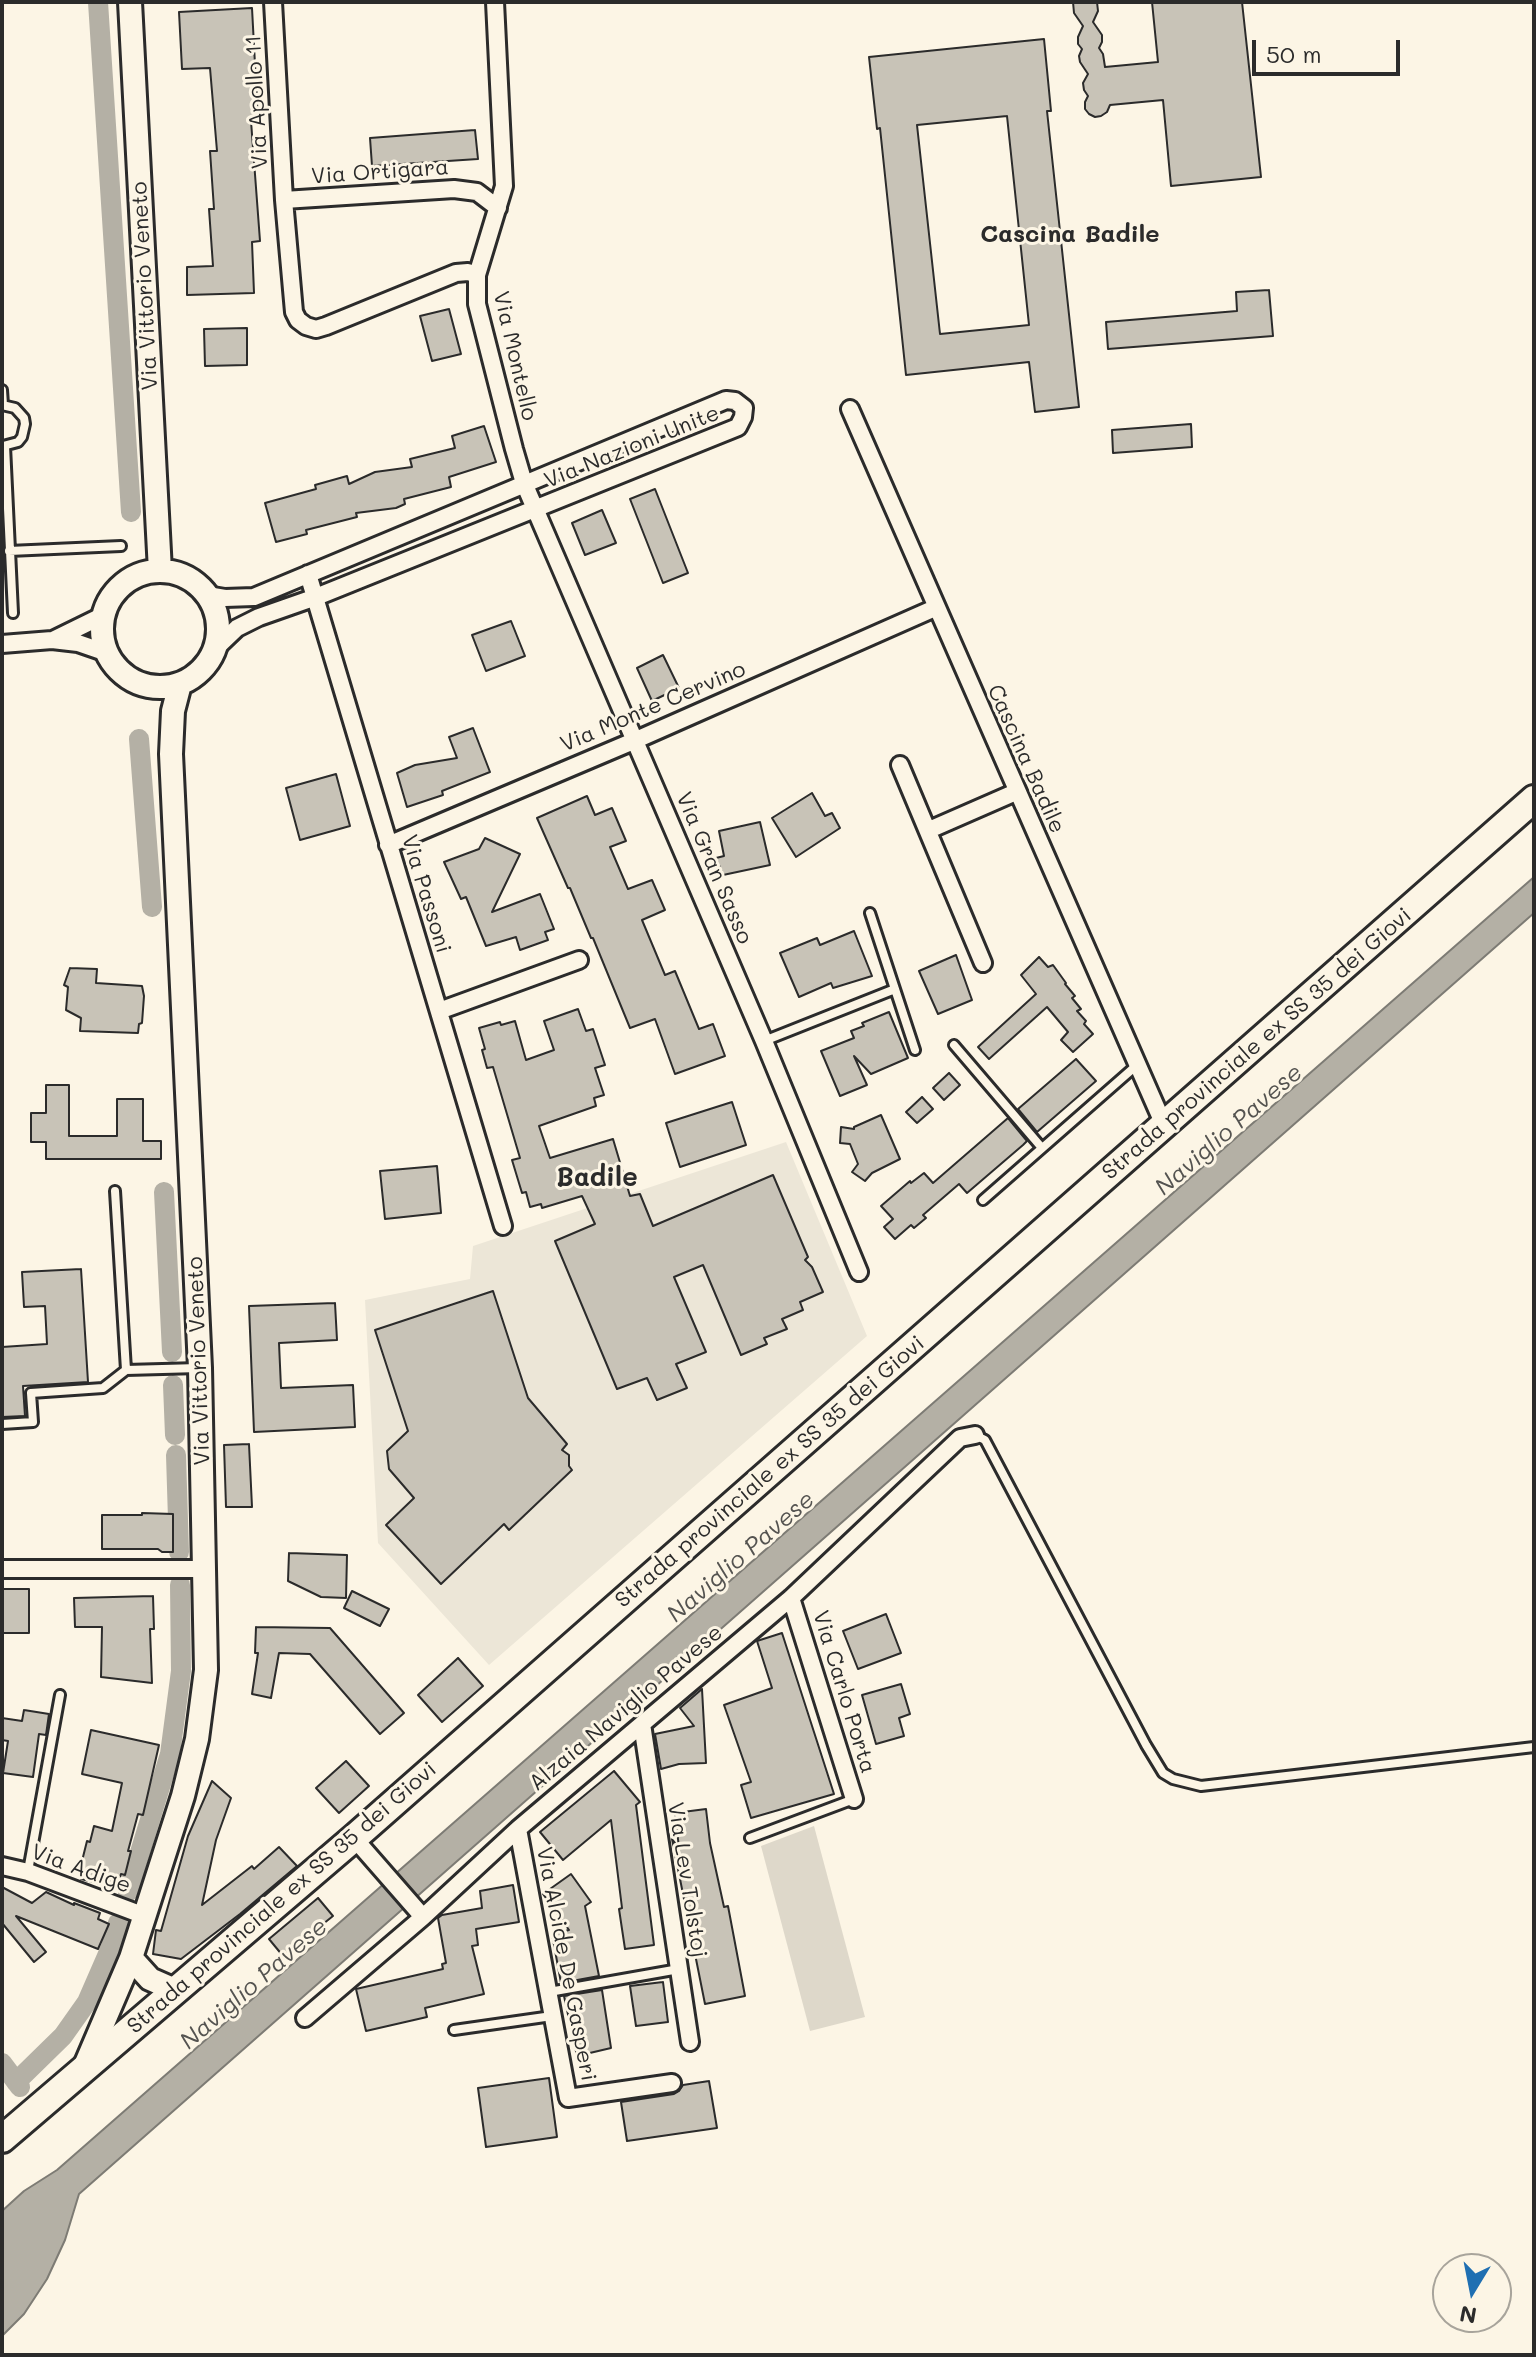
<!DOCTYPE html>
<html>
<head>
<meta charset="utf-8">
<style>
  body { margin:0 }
  #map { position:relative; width:1536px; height:2357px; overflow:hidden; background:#fcf5e5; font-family:Mali,sans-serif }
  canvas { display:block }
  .frame { position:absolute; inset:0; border:4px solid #2b2b2b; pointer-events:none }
  .north { position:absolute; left:1432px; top:2253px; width:80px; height:80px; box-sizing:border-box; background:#fcf5e5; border:2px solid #a8a49b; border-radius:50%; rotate:190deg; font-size:22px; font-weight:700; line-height:32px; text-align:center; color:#2b2b2b }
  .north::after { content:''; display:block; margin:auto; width:28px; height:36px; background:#1f6fb2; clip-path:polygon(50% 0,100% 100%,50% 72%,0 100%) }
  .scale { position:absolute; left:1252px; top:40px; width:148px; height:36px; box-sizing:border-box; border:4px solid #2b2b2b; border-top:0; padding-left:10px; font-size:24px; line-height:28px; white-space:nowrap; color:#2b2b2b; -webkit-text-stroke:6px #fcf5e5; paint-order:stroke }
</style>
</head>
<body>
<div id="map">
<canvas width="1536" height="2357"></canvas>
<div class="frame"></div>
<div class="north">N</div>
<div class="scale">50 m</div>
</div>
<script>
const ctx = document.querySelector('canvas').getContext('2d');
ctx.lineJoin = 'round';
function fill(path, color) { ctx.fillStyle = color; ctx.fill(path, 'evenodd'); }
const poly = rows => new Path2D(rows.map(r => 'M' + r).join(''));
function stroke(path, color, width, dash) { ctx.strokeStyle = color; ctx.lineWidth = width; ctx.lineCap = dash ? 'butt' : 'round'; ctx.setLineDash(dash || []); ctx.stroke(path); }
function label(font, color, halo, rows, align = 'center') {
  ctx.font = font + ' Mali,sans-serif'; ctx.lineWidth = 6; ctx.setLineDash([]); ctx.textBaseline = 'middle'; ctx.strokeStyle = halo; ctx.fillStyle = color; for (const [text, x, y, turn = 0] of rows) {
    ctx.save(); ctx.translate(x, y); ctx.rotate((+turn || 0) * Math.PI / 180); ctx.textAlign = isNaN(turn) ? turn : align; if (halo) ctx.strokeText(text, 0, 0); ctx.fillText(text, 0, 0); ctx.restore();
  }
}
const built = poly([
  [786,1142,867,1336,489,1665,378,1543,365,1300,470,1279,473,1246]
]);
const green = poly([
  [814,1826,865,2017,810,2031,761,1846]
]);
const water = poly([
  [1534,877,1534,913,79,2194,65,2240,47,2279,24,2314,2,2336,2,2211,24,2191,57,2170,1534,877]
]);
const canal = poly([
  [98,2,131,512],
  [139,739,152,907],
  [164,1192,172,1352],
  [173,1385,175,1435],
  [176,1455,179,1552],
  [128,1892,170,1754,181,1671,180,1585],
  [2,2063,20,2087],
  [16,2082,63,2036,87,2002,111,1947,118,1923]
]);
const building = poly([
  [1073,2,1097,2,1098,11,1093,22,1102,35,1102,42,1099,48,1103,54,1105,67,1158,62,1152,2,1242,2,1261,177,1171,186,1163,100,1110,105,1107,112,1101,116,1095,117,1089,114,1085,109,1085,102,1088,96,1084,90,1083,83,1088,74,1080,62,1079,56,1082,49,1078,44,1078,37,1083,26,1074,13,1073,2],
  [252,8,258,121,251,121,260,241,252,242,254,293,187,295,187,267,213,266,209,209,214,209,210,151,217,151,210,68,182,69,179,12,252,8],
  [1044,39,1051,111,1047,111,1079,407,1035,412,1029,362,906,375,880,128,877,129,869,57,1044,39],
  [1007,116,1029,325,940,334,917,125,1007,116],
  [475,130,478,159,372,166,370,138,475,130],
  [1269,290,1273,336,1108,349,1106,322,1237,311,1236,292,1269,290],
  [449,309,461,354,432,361,420,316,449,309],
  [247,328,247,365,205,366,204,329,247,328],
  [1191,424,1192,447,1113,453,1112,430,1191,424],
  [484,426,496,462,449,477,451,487,404,499,405,504,396,508,356,513,357,517,306,530,307,534,276,542,265,503,316,489,315,485,347,476,349,484,375,472,412,467,410,459,455,448,452,436,484,426],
  [655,489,688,573,663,583,630,499,655,489],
  [602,510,616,543,585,555,572,523,602,510],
  [511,621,525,656,486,671,472,635,511,621],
  [663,655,679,688,652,701,637,668,663,655],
  [473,728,490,772,442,791,443,795,407,807,397,773,415,765,457,758,449,737,473,728],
  [336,774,350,826,300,840,286,788,336,774],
  [812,793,825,816,832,813,840,828,796,857,772,818,812,793],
  [587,796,595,815,612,808,626,841,610,847,628,889,652,880,665,910,642,920,665,975,675,971,699,1029,713,1024,725,1056,675,1074,655,1019,630,1028,593,938,591,938,570,888,568,888,537,818,587,796],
  [760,822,770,865,723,875,716,858,724,856,719,831,760,822],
  [485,838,520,854,492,912,540,894,554,929,545,932,548,940,520,950,516,937,486,946,466,897,461,899,444,862,479,849,485,838],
  [854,931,872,976,833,988,831,983,799,997,780,953,817,938,820,945,854,931],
  [956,955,972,1000,938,1014,919,971,956,955],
  [1039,957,1048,967,1053,965,1066,983,1065,984,1075,996,1072,998,1081,1009,1077,1011,1086,1021,1084,1024,1093,1034,1073,1052,1061,1040,1068,1032,1047,1007,989,1059,978,1047,1036,994,1021,975,1039,957],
  [70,968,97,969,96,983,142,986,144,996,142,1023,139,1024,138,1033,80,1031,81,1018,66,1010,68,987,64,985,70,968],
  [578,1009,586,1031,593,1029,605,1065,595,1068,604,1095,594,1098,596,1106,539,1126,550,1158,613,1139,630,1196,640,1194,653,1226,773,1175,808,1257,805,1260,812,1267,823,1292,800,1302,803,1310,782,1319,787,1329,764,1338,767,1344,741,1355,703,1265,674,1277,706,1352,676,1364,687,1388,657,1400,647,1378,617,1389,555,1241,595,1224,582,1196,542,1208,541,1204,530,1207,526,1192,522,1193,512,1160,520,1158,493,1067,487,1068,482,1050,485,1049,479,1028,500,1022,501,1025,515,1021,526,1060,554,1050,544,1021,578,1009],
  [889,1012,908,1058,871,1074,854,1056,867,1085,840,1096,821,1051,854,1038,851,1031,864,1026,862,1023,889,1012],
  [1076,1059,1096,1081,1037,1132,1018,1109,1076,1059],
  [949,1073,960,1085,944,1100,933,1088,949,1073],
  [46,1085,69,1085,69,1136,117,1136,117,1099,143,1099,143,1141,161,1141,161,1159,46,1159,46,1142,31,1142,31,1113,46,1113,46,1085],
  [922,1097,933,1109,917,1123,906,1112,922,1097],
  [732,1102,746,1145,680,1167,666,1123,732,1102],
  [881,1115,900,1159,872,1173,865,1181,852,1172,858,1164,850,1144,840,1143,841,1127,854,1129,854,1127,881,1115],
  [1008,1118,1027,1141,1023,1145,967,1193,959,1184,923,1215,926,1218,914,1228,911,1225,895,1239,884,1227,893,1219,881,1206,910,1181,911,1183,924,1173,933,1183,1008,1118],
  [437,1166,441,1213,385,1219,380,1171,437,1166],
  [81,1269,88,1382,23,1386,25,1416,2,1417,2,1347,47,1344,45,1306,24,1307,22,1272,81,1269],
  [493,1291,528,1398,567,1444,562,1450,569,1455,569,1466,572,1470,509,1530,504,1524,441,1584,386,1525,414,1498,389,1469,387,1451,408,1431,375,1330,493,1291],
  [335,1303,337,1340,279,1343,281,1388,353,1385,355,1427,254,1432,249,1306,335,1303],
  [249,1444,252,1507,226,1507,224,1445,249,1444],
  [142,1513,173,1514,173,1552,162,1552,158,1549,102,1549,102,1515,142,1515,142,1513],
  [289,1553,347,1555,346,1598,321,1597,288,1581,289,1553],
  [2,1589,29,1589,29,1633,2,1633,2,1589],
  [352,1591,389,1609,380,1626,344,1608,352,1591],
  [153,1596,154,1629,150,1629,152,1683,101,1677,102,1627,75,1627,74,1598,153,1596],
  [886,1614,901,1653,858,1669,843,1631,886,1614],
  [256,1627,330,1628,404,1713,380,1734,310,1654,279,1653,271,1698,252,1694,258,1653,255,1653,256,1627],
  [782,1633,834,1794,751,1818,741,1785,751,1782,724,1705,772,1688,757,1641,782,1633],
  [458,1658,483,1686,442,1722,418,1695,458,1658],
  [901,1684,910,1714,899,1718,904,1736,876,1744,862,1695,901,1684],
  [702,1689,706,1763,679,1764,661,1769,655,1734,694,1726,680,1708,702,1689],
  [24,1710,49,1714,46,1735,39,1734,33,1777,3,1773,8,1741,2,1740,2,1718,22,1721,24,1710],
  [91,1730,159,1745,143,1815,138,1814,128,1851,131,1851,125,1875,121,1874,117,1888,81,1879,84,1866,81,1865,87,1841,90,1842,94,1826,112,1831,122,1783,82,1774,91,1730],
  [346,1761,369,1786,339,1813,316,1788,346,1761],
  [614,1771,640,1802,636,1805,654,1945,625,1949,619,1909,622,1908,611,1820,563,1860,540,1832,614,1771],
  [212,1781,231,1798,216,1840,202,1905,252,1866,254,1869,279,1847,297,1866,240,1914,181,1959,153,1954,156,1930,161,1931,188,1836,212,1781],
  [706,1809,710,1843,724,1907,728,1906,745,1996,705,2004,672,1839,679,1848,675,1813,706,1809],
  [571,1874,591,1902,585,1906,599,1976,561,1983,552,1934,569,1930,543,1894,571,1874],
  [513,1885,519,1922,476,1929,478,1945,472,1946,484,1994,425,2008,427,2017,366,2031,356,1989,443,1969,442,1964,446,1963,438,1918,442,1915,482,1908,480,1891,513,1885],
  [2,1887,32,1903,46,1892,74,1905,74,1903,100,1913,98,1919,109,1924,98,1949,16,1916,46,1952,34,1962,2,1923,2,1887],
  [318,1898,333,1916,283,1956,269,1939,318,1898],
  [663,1982,668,2022,636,2026,630,1986,663,1982],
  [602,1990,611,2048,577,2056,564,1996,602,1990],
  [549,2078,557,2137,486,2147,478,2088,549,2078],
  [709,2081,717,2128,627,2141,621,2102,674,2094,679,2091,683,2085,709,2081]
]);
const lane = poly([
  [2,390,3,405],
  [2,405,15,408,24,418,25,424,22,437,18,442,3,446],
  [5,446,13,613],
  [9,551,121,546],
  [870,913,915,1050],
  [764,1041,895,989],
  [954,1045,1042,1148],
  [115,1191,126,1370],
  [983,1200,1137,1065],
  [2,1424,33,1422,31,1393,103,1388,126,1370,199,1368],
  [975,1435,985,1440,1146,1745,1163,1773,1173,1779,1201,1786,1534,1747],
  [750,1838,854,1799],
  [28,1871,60,1695],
  [549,1992,679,1969],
  [454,2030,552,2016]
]);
const street = poly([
  [273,2,284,200],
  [495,2,504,186,477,275,477,304,514,449,524,483,764,1041,859,1272],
  [477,275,468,272,456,273,326,326,316,329,306,326,298,320,294,312,284,200,454,189,477,192,498,208],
  [850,409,1164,1125],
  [308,574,503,1226],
  [207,595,225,598,254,597,726,400,735,401,744,408,743,417,738,427,316,597,259,617,237,628,215,649],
  [53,640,104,615],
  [2,644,52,640,78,643,107,653],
  [900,765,983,963],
  [929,830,1016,792],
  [388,845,636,740,935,608],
  [439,1011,579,960],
  [2,1569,205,1569],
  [791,1598,854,1799],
  [642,1724,690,2042],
  [518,1829,568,2098,672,2083],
  [354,1838,423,1917],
  [2,1866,28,1872,145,1916],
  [305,2018,423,1917,518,1829,791,1598,960,1438,975,1435]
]);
const secondary = poly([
  [130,2,160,571],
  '102 629a58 58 0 1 1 116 0a58 58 0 1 1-116 0Z',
  [131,1958,150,1979,175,1990],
  [84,2068,131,1958,183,1796,197,1739,206,1670,200,1368,171,754,173,711,180,684]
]);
const primary = poly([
  [2,2139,354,1838,1534,799]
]);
const streetNames = [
  ["Via Apollo 11",257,102,-93],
  ["Via Ortigara",380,172,-4],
  ["Via Vittorio Veneto",145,286,-93],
  ["Via Montello",515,356,77],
  ["Via Nazioni Unite",632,447,-22],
  ["Via Monte Cervino",653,707,-23],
  ["Cascina Badile",1026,759,66],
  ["Via Gran Sasso",714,868,67],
  ["Via Passoni",426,894,73],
  ["Strada provinciale ex SS 35 dei Giovi",1257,1044,-41],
  ["Via Vittorio Veneto",199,1361,-92],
  ["Strada provinciale ex SS 35 dei Giovi",770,1472,-41],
  ["Via Carlo Porta",844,1692,73],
  ["Alzaia Naviglio Pavese",626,1708,-40],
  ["Via Adige",81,1869,20],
  ["Via Lev Tolstoj",687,1880,81],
  ["Strada provinciale ex SS 35 dei Giovi",282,1898,-41],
  ["Via Alcide De Gasperi",566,1964,79]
];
const neighbourhoodNames = [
  ["Cascina Badile",1070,235]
];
const waterNames = [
  ["Naviglio Pavese",1229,1130,-41],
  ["Naviglio Pavese",741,1557,-41],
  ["Naviglio Pavese",254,1984,-41]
];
const quarterNames = [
  ["Badile",597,1178]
];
fill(built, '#ece6d7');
fill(green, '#ded8ca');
fill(water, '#b4b0a5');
stroke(water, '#7d7b74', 2);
stroke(canal, '#b4b0a5', 20);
fill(building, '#c8c3b7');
stroke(building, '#2b2b2b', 2);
stroke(lane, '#2b2b2b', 14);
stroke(street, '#2b2b2b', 22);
stroke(secondary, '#2b2b2b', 28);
stroke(primary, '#2b2b2b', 32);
stroke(lane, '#fcf5e5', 8);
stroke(street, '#fcf5e5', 16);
stroke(secondary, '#fcf5e5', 22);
stroke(primary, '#fcf5e5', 26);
label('22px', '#2b2b2b', '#fcf5e5', streetNames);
label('bold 24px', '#2b2b2b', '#fcf5e5', neighbourhoodNames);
label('italic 24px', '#545350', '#fcf5e5', waterNames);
label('bold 26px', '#2b2b2b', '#fcf5e5', quarterNames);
</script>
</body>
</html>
